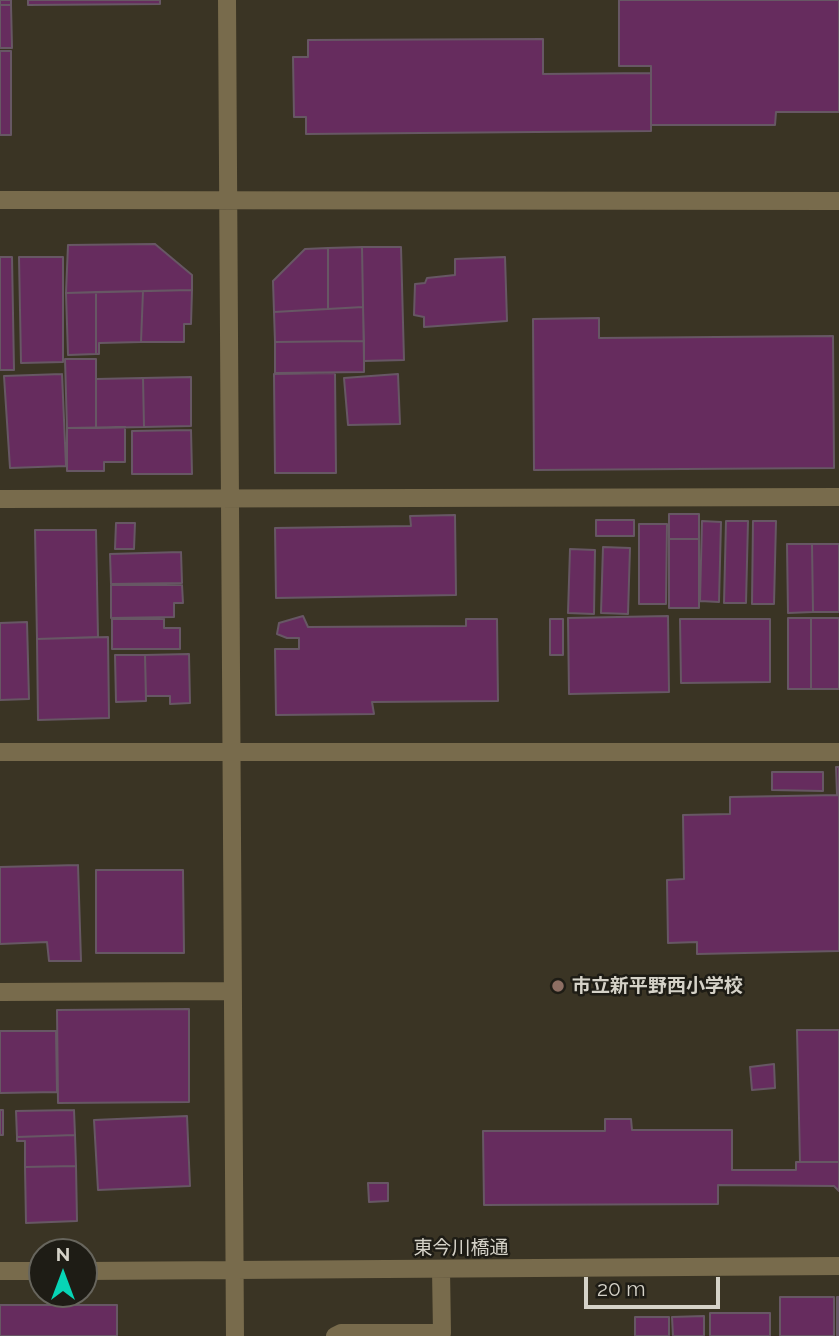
<!DOCTYPE html>
<html>
<head>
<meta charset="utf-8">
<style>
  body { margin:0 }
  #map { position:relative; width:839px; height:1336px; overflow:hidden; background:#3a3424; font-family:Raleway,sans-serif }
  canvas { display:block }
  .north { position:absolute; left:28px; top:1238px; width:70px; height:70px; box-sizing:border-box; background:#1e1c15; border:2px solid #67655d; border-radius:50%; rotate:0deg; font-size:19px; font-weight:700; line-height:28px; text-align:center; color:#d5d2c8 }
  .north::after { content:''; display:block; margin:auto; width:24px; height:32px; background:#07d5b6; clip-path:polygon(50% 0,100% 100%,50% 72%,0 100%) }
  .scale { position:absolute; left:584px; top:1277px; width:136px; height:32px; box-sizing:border-box; border:4px solid #d5d2c8; border-top:0; padding-left:9px; font-size:21px; line-height:24px; white-space:nowrap; color:#d5d2c8; -webkit-text-stroke:5px #1e1c15; paint-order:stroke }
</style>
</head>
<body>
<div id="map">
<canvas width="839" height="1336"></canvas>
<div class="north">N</div>
<div class="scale">20 m</div>
</div>
<script>
const ctx = document.querySelector('canvas').getContext('2d');
ctx.lineJoin = 'round';
function fill(path, color) { ctx.fillStyle = color; ctx.fill(path, 'evenodd'); }
const poly = rows => new Path2D(rows.map(r => 'M' + r).join(''));
function stroke(path, color, width, dash) { ctx.strokeStyle = color; ctx.lineWidth = width; ctx.lineCap = dash ? 'butt' : 'round'; ctx.setLineDash(dash || []); ctx.stroke(path); }
function label(font, color, halo, rows, align = 'center') {
  ctx.font = font + ' Raleway,"Noto Sans JP",sans-serif'; ctx.lineWidth = 5; ctx.setLineDash([]); ctx.textBaseline = 'middle'; ctx.strokeStyle = halo; ctx.fillStyle = color; for (const [text, x, y, turn = 0] of rows) {
    ctx.save(); ctx.translate(x, y); ctx.rotate((+turn || 0) * Math.PI / 180); ctx.textAlign = isNaN(turn) ? turn : align; if (halo) ctx.strokeText(text, 0, 0); ctx.fillText(text, 0, 0); ctx.restore();
  }
}
const building = poly([
  [0,0,11,0,11,5,0,5,0,0],
  [28,0,160,0,160,4,28,5,28,0],
  [619,0,839,0,839,112,776,112,775,125,651,125,651,66,619,66,619,0],
  [0,5,11,5,12,48,0,48,0,5],
  [543,39,543,74,651,73,651,131,306,134,306,117,294,117,293,57,308,57,308,40,543,39],
  [0,51,11,51,11,135,0,135,0,51],
  [155,244,192,275,192,290,66,293,68,245,155,244],
  [362,247,363,307,328,309,328,248,362,247],
  [362,247,401,247,404,360,364,361,362,247],
  [328,248,328,309,274,312,273,281,305,249,328,248],
  [0,257,12,257,14,370,0,370,0,257],
  [19,257,63,257,63,362,21,363,19,257],
  [505,257,507,321,424,327,424,317,414,315,415,284,425,283,427,278,455,275,455,259,505,257],
  [192,290,191,324,184,324,184,342,141,342,143,291,192,290],
  [143,291,141,342,99,343,99,354,96,354,96,292,143,291],
  [96,292,96,354,68,355,66,293,96,292],
  [363,307,364,341,275,342,274,312,363,307],
  [599,318,599,338,833,336,834,468,534,470,533,319,599,318],
  [364,341,364,372,275,373,275,342,364,341],
  [65,359,96,359,96,428,67,428,65,359],
  [335,373,336,473,275,473,274,374,335,373],
  [62,374,66,466,10,468,4,376,62,374],
  [398,374,400,424,348,425,344,378,398,374],
  [191,377,191,426,144,427,143,378,191,377],
  [143,378,144,427,96,428,96,379,143,378],
  [125,427,125,462,104,462,104,471,67,471,67,428,125,427],
  [191,430,192,474,132,474,132,431,191,430],
  [669,514,699,514,699,539,669,539,669,514],
  [455,515,456,595,276,598,275,528,411,526,410,516,455,515],
  [596,520,634,520,634,536,596,536,596,520],
  [702,521,721,522,719,602,700,601,702,521],
  [726,521,748,521,746,603,724,603,726,521],
  [753,521,776,521,774,604,752,604,753,521],
  [116,523,135,523,134,549,115,549,116,523],
  [639,524,667,524,666,604,639,604,639,524],
  [35,530,96,530,98,637,37,639,35,530],
  [669,539,699,539,699,608,669,608,669,539],
  [787,544,812,544,813,612,788,613,787,544],
  [812,544,839,544,839,612,813,612,812,544],
  [603,547,630,548,628,614,601,613,603,547],
  [570,549,595,550,594,614,568,613,570,549],
  [181,552,182,583,111,584,110,554,181,552],
  [111,585,182,585,183,603,174,603,174,617,111,618,111,585],
  [303,616,308,627,466,626,466,619,497,619,498,701,372,702,374,714,276,715,275,649,299,649,299,638,287,638,277,634,279,623,303,616],
  [668,616,669,692,569,694,568,618,668,616],
  [788,618,811,618,811,689,788,689,788,618],
  [811,618,839,618,839,689,811,689,811,618],
  [112,619,164,619,164,628,180,628,180,649,112,649,112,619],
  [550,619,563,619,563,655,550,655,550,619],
  [680,619,770,619,770,682,681,683,680,619],
  [27,622,29,699,0,700,0,623,27,622],
  [108,637,109,718,38,720,37,639,108,637],
  [189,654,190,703,170,704,170,696,146,696,145,655,189,654],
  [115,655,145,655,146,701,116,702,115,655],
  [836,767,839,767,839,795,837,795,836,767],
  [772,772,823,772,823,791,772,790,772,772],
  [839,795,839,951,697,954,697,942,668,943,667,880,684,879,683,815,730,814,730,797,839,795],
  [78,865,81,961,49,961,47,942,0,944,0,867,78,865],
  [96,870,183,870,184,953,96,953,96,870],
  [189,1009,189,1102,58,1103,57,1010,189,1009],
  [797,1030,839,1030,839,1162,800,1162,797,1030],
  [0,1031,56,1031,57,1092,0,1093,0,1031],
  [774,1064,775,1088,752,1090,750,1067,774,1064],
  [0,1110,3,1110,3,1135,0,1135,0,1110],
  [74,1110,75,1135,17,1137,16,1111,74,1110],
  [187,1116,190,1186,98,1190,94,1120,187,1116],
  [605,1119,631,1119,632,1130,732,1130,732,1170,796,1170,796,1162,839,1162,839,1191,834,1186,718,1185,718,1204,484,1205,483,1131,605,1131,605,1119],
  [75,1135,76,1166,25,1167,25,1141,17,1141,17,1137,75,1135],
  [76,1166,77,1221,26,1223,25,1167,76,1166],
  [368,1183,388,1183,388,1201,369,1202,368,1183],
  [780,1297,834,1297,834,1336,780,1336,780,1297],
  [837,1297,839,1297,839,1336,837,1336,837,1297],
  [0,1305,117,1305,117,1336,0,1336,0,1305],
  [710,1313,770,1313,770,1336,710,1336,710,1313],
  [704,1316,704,1336,673,1336,672,1317,704,1316],
  [635,1317,669,1317,669,1336,635,1336,635,1317]
]);
const minor = poly([
  [227,0,235,1336],
  [0,200,839,201],
  [0,499,839,497],
  [0,752,839,752],
  [0,992,233,991],
  [0,1271,42,1271],
  [84,1271,839,1266],
  [335,1336,341,1333,442,1333,441,1269]
]);
const markers = [
  [558,986,7,"#8d6e63"]
];
const poiNames = [
  ["市立新平野西小学校",572,986]
];
const streetNames = [
  ["東今川橋通",461,1248]
];
fill(building, '#662c5e');
stroke(building, '#675764', 2);
stroke(minor, '#786b4c', 18);
for (const [x, y, r, color] of markers) { const dot = new Path2D(); dot.arc(x, y, r, 0, 2 * Math.PI); ctx.fillStyle = color; ctx.fill(dot); stroke(dot, '#1e1c15', 2.5); }
label('bold 19px', '#d5d2c8', '#1e1c15', poiNames, 'left');
label('19px', '#d5d2c8', '#1e1c15', streetNames);
</script>
</body>
</html>
